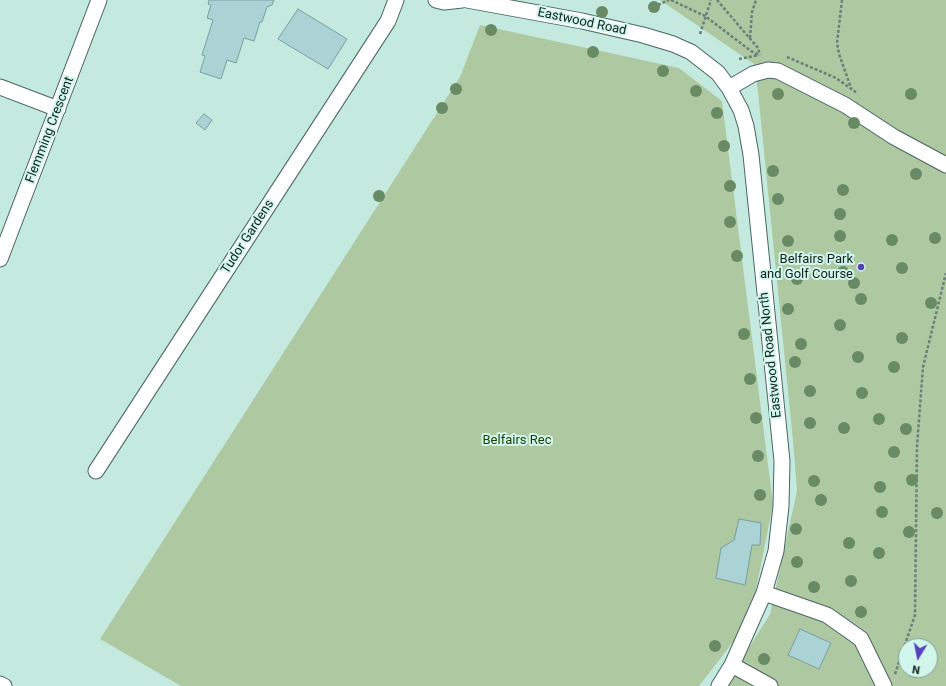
<!DOCTYPE html>
<html>
<head>
<meta charset="utf-8">
<style>
  body { margin:0 }
  #map { position:relative; width:946px; height:686px; overflow:hidden; background:#c4eae0; font-family:Roboto,sans-serif }
  canvas { display:block }
  .north { position:absolute; left:898px; top:638px; width:40px; height:40px; box-sizing:border-box; background:#d1f7ed; border:1px solid #85a19a; border-radius:50%; rotate:190deg; font-size:11px; font-weight:700; line-height:16px; text-align:center; color:#13211d }
  .north::after { content:''; display:block; margin:auto; width:14px; height:18px; background:#5642ba; clip-path:polygon(50% 0,100% 100%,50% 72%,0 100%) }
</style>
</head>
<body>
<div id="map">
<canvas width="946" height="686"></canvas>
<div class="north">N</div>
</div>
<script>
const ctx = document.querySelector('canvas').getContext('2d');
ctx.lineJoin = 'round';
function fill(path, color) { ctx.fillStyle = color; ctx.fill(path, 'evenodd'); }
const poly = rows => new Path2D(rows.map(r => 'M' + r).join(''));
function stroke(path, color, width, dash) { ctx.strokeStyle = color; ctx.lineWidth = width; ctx.lineCap = dash ? 'butt' : 'round'; ctx.setLineDash(dash || []); ctx.stroke(path); }
function label(font, color, halo, rows, align = 'center') {
  ctx.font = font + ' Roboto,sans-serif'; ctx.lineWidth = 4; ctx.setLineDash([]); ctx.textBaseline = 'middle'; ctx.strokeStyle = halo; ctx.fillStyle = color; for (const [text, x, y, turn = 0] of rows) {
    ctx.save(); ctx.translate(x, y); ctx.rotate((+turn || 0) * Math.PI / 180); ctx.textAlign = isNaN(turn) ? turn : align; if (halo) ctx.strokeText(text, 0, 0); ctx.fillText(text, 0, 0); ctx.restore();
  }
}
const green = poly([
  [660,0,946,0,946,686,725,686,770,614,797,491,793,441,758,92,754,64],
  [906,646,930,646,930,670,906,670],
  [480,25,679,68,722,101,773,504,750,620,699,686,181,686,100,639,460,77]
]);
const building = poly([
  [209,0,274,0,272,5,267,7,262,22,260,22,254,41,244,38,236,63,227,60,221,79,200,72,205,56,202,55,213,20,207,18,211,5,208,4,209,0],
  [298,9,347,39,328,69,278,39,298,9],
  [204,114,212,120,205,130,196,123,204,114],
  [739,519,761,523,760,545,752,545,745,585,716,578,721,548,734,540,739,519],
  [800,629,831,643,819,669,788,655,800,629]
]);
const path = poly([
  [671,0,705,16,751,51,759,55],
  [717,0,758,48,760,55],
  [842,0,837,43,839,54,851,88],
  [658,5,669,0],
  [700,34,711,0],
  [750,38,752,12,756,0],
  [787,57,836,78,857,93],
  [739,59,759,55],
  [895,674,915,615,917,446,923,367,946,273]
]);
const minor = poly([
  [436,0,444,2,462,0],
  [467,0,582,21,643,35,673,44,691,52,718,73,729,88,741,110,746,126,751,155,782,461,781,506,776,551,764,593,732,665,719,686],
  [0,87,58,109],
  [729,88,753,74,768,70,778,71,845,105,894,137,946,165],
  [0,259,99,0],
  [96,471,388,21,396,0],
  [764,593,827,615,861,639,884,686],
  [732,665,770,686],
  [0,684,4,686]
]);
const trees = [
  [654,7],
  [602,12],
  [491,30],
  [593,52],
  [663,71],
  [456,89],
  [696,91],
  [778,94],
  [911,94],
  [442,108],
  [717,113],
  [854,123],
  [724,146],
  [773,171],
  [916,174],
  [730,186],
  [843,190],
  [379,196],
  [778,199],
  [840,214],
  [730,222],
  [840,236],
  [935,238],
  [892,240],
  [788,241],
  [737,256],
  [902,268],
  [843,272],
  [797,279],
  [854,283],
  [861,299],
  [931,303],
  [788,309],
  [840,325],
  [744,334],
  [902,338],
  [801,344],
  [858,357],
  [795,362],
  [894,367],
  [750,379],
  [810,391],
  [862,393],
  [756,418],
  [879,419],
  [810,423],
  [844,428],
  [906,429],
  [894,452],
  [758,456],
  [912,480],
  [814,481],
  [880,487],
  [760,495],
  [821,500],
  [882,512],
  [937,513],
  [796,529],
  [909,532],
  [849,543],
  [879,553],
  [797,562],
  [851,581],
  [814,587],
  [861,612],
  [715,646],
  [764,659]
];
const markers = [
  [861,267,4,"#5642ba"]
];
const streetNames = [
  ["Eastwood Road",582,22,12],
  ["Flemming Crescent",50,130,-69],
  ["Tudor Gardens",248,237,-57],
  ["Eastwood Road North",771,355,-96]
];
const poiNames = [
  ["Belfairs Park",853,260],
  ["and Golf Course",853,275]
];
const parkNames = [
  ["Belfairs Rec",517,441]
];
fill(green, '#aec8a1');
fill(building, '#abd2d4');
stroke(building, '#789ea0', 1);
stroke(minor, '#466860', 17);
stroke(path, '#67817a', 2.5, [3, 2]);
stroke(minor, '#fff', 15);
ctx.fillStyle = '#688b65';
for (const [x, y] of trees) { ctx.beginPath(); ctx.arc(x, y, 6, 0, 2 * Math.PI); ctx.fill(); }
for (const [x, y, r, color] of markers) { const dot = new Path2D(); dot.arc(x, y, r, 0, 2 * Math.PI); ctx.fillStyle = color; ctx.fill(dot); stroke(dot, '#d1f7ed', 1.5); }
label('13px', '#13211d', '#d1f7ed', streetNames);
label('13px', '#13211d', '#d1f7ed', poiNames, 'right');
label('13px', '#1c3d00', '#d1f7ed', parkNames);
</script>
</body>
</html>
